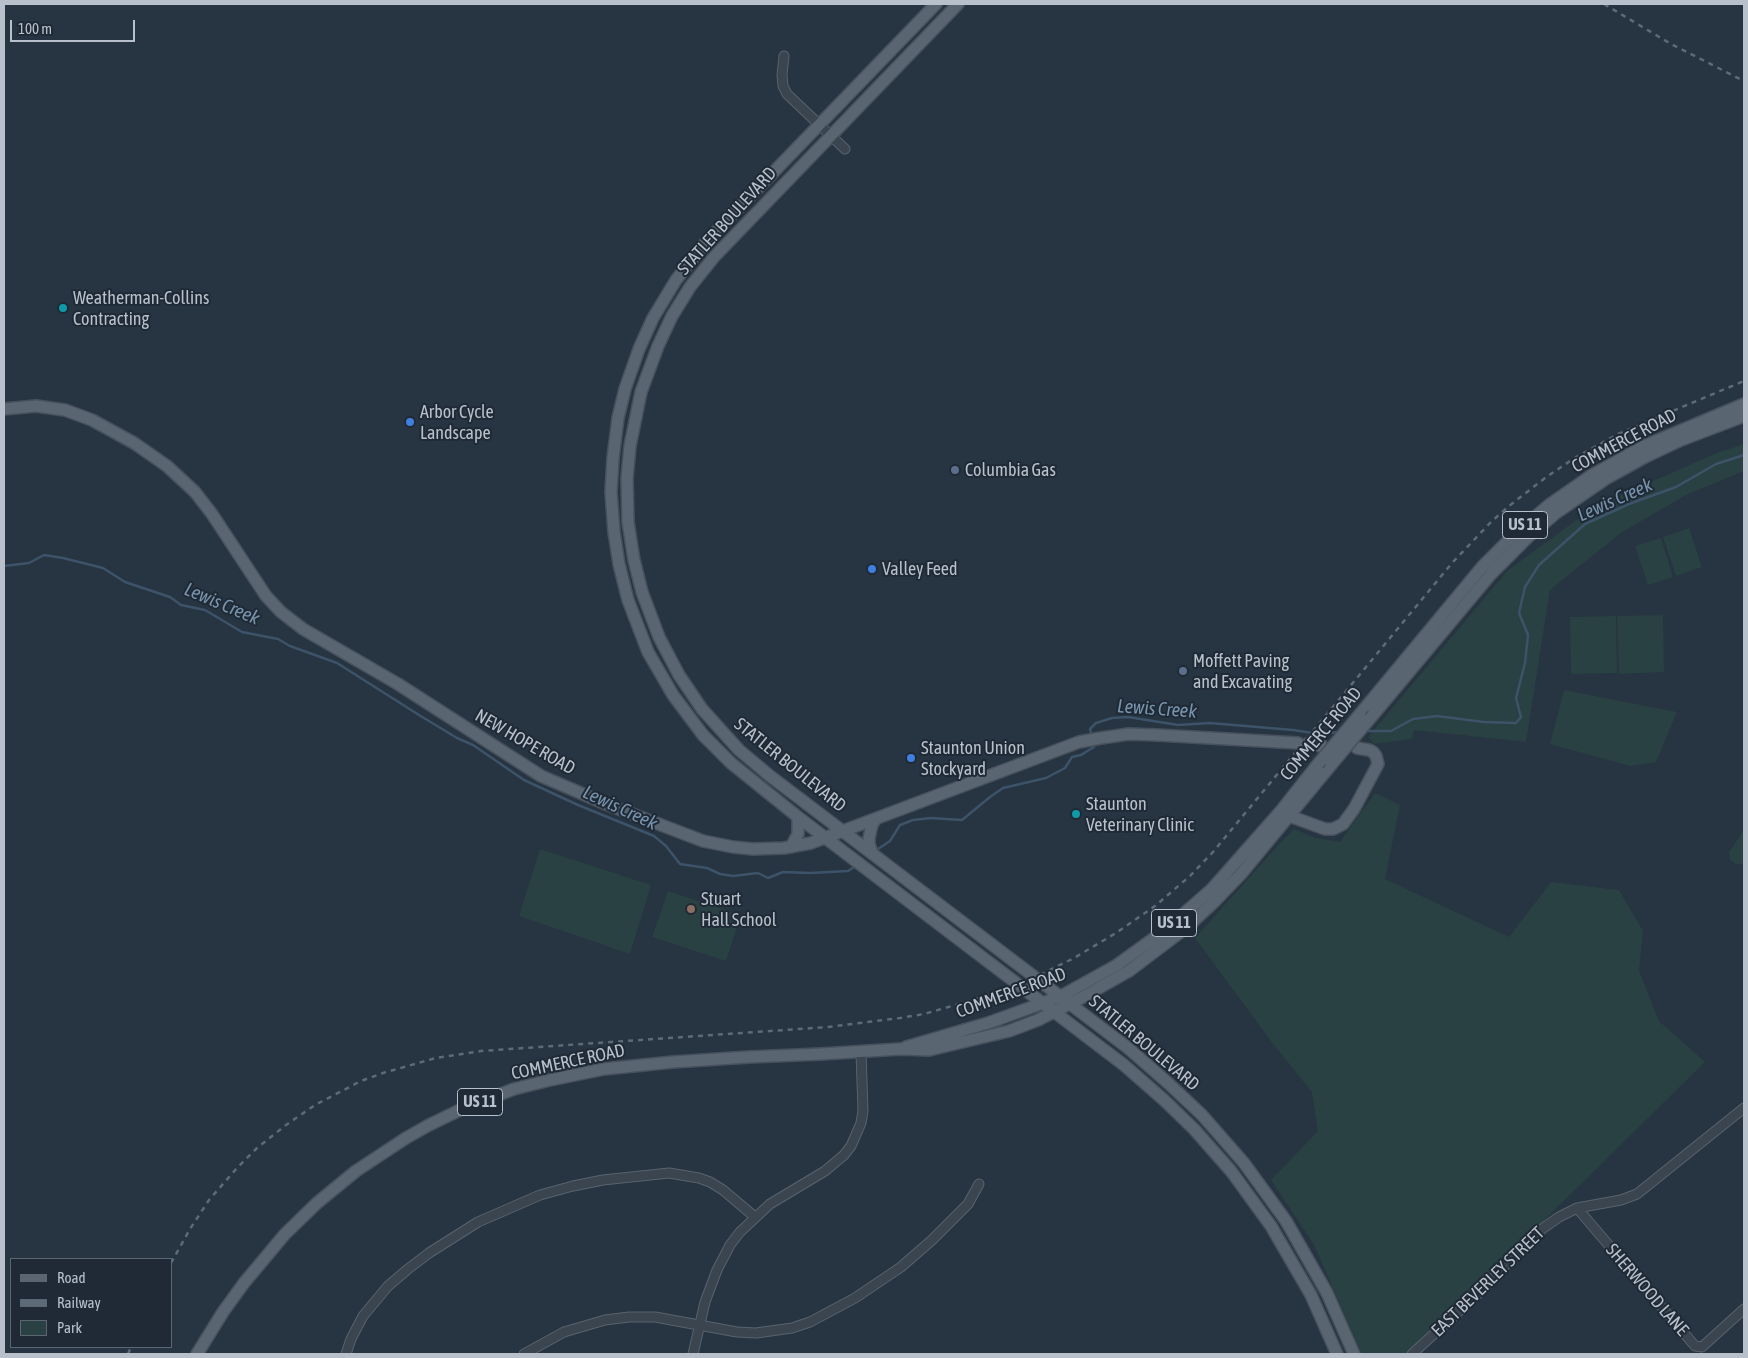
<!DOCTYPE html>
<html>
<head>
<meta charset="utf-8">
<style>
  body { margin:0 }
  #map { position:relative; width:1748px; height:1358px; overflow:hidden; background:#273441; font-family:"Asap Condensed",sans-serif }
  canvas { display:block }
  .frame { position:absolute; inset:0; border:5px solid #b7c0cb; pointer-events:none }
  .legend { position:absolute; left:10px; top:1258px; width:162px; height:90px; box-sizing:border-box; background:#1f2a36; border:1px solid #5c6672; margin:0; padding:6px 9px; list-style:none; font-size:15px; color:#b7c0cb }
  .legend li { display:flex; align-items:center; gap:10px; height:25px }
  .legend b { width:25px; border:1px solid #5c6672 }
  .scale { position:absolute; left:10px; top:20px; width:125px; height:22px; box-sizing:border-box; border:2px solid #b7c0cb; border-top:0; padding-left:6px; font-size:15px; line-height:18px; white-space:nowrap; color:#b7c0cb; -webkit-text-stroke:4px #1f2a36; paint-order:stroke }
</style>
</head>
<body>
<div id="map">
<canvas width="1748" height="1358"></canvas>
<div class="frame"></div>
<ul class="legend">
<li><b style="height:6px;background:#596570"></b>Road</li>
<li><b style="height:6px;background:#5d6a77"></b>Railway</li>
<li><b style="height:14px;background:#294142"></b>Park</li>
</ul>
<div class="scale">100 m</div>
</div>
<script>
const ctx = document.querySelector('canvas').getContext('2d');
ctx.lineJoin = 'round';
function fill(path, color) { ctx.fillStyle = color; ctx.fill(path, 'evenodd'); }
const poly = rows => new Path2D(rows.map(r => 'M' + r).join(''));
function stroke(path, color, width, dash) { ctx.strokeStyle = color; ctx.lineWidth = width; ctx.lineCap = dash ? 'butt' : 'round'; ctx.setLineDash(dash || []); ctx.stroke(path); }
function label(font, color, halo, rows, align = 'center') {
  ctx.font = font + ' "Asap Condensed",sans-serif'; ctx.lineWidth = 4; ctx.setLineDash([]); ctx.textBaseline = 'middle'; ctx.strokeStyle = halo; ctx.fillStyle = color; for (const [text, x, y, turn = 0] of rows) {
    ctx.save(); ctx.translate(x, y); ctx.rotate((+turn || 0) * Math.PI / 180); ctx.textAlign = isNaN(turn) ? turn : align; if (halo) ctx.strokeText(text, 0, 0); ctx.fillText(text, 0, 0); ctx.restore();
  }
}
const green = poly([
  [1744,444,1744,471,1686,495,1622,532,1550,590,1526,742,1414,730,1412,739,1374,744,1368,737,1507,571,1594,507,1719,452],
  [1689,528,1702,567,1676,576,1663,537],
  [1661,538,1673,577,1648,585,1635,546],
  [1663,615,1664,672,1619,674,1617,616],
  [1616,616,1617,673,1571,674,1570,617],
  [1564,690,1677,712,1656,762,1630,766,1550,744],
  [1375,793,1400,805,1385,879,1509,937,1551,882,1619,890,1643,931,1639,971,1659,1021,1705,1062,1459,1304,1405,1354,1362,1354,1314,1245,1271,1180,1318,1131,1312,1092,1273,1044,1195,938,1280,843,1294,829,1316,838,1340,842],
  [1744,830,1744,864,1736,864,1730,860,1729,852],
  [540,849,651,885,630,954,519,916],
  [668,891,741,915,726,961,652,937]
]);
const stream = poly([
  [4,566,29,563,44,555,63,558,103,568,125,582,170,597,181,605,205,610,242,632,278,639,290,646,337,663,419,715,457,738,473,745,524,780,578,805,654,836,666,846,680,864,707,868,720,874,733,876,758,873,768,878,783,872,810,873,848,871,857,865],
  [1365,731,1391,731,1413,719,1437,716,1484,722,1516,723,1521,717,1516,698,1525,663,1528,635,1519,613,1525,587,1539,565,1585,524,1629,504,1676,487,1716,464,1744,455],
  [1092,737,1090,729,1096,723,1112,718,1128,717,1178,725,1210,723,1293,730,1319,734,1339,732],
  [875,851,890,841,900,825,913,820,931,818,962,820,990,797,1003,788,1046,778,1065,768,1072,757,1081,755,1094,747,1094,742]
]);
const minor = poly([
  [784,56,782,75,783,86,787,94,845,149],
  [1577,1208,1695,1346,1702,1347,1744,1309],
  [346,1354,351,1339,363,1316,388,1286,408,1269,429,1253,478,1222,540,1195,573,1186,603,1180,669,1173,699,1178,710,1182,723,1190,755,1217],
  [524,1354,564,1332,605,1320,629,1317,655,1317,737,1332,756,1333,792,1328,810,1322,855,1298,901,1267,932,1240,968,1204,979,1184],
  [693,1354,705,1302,717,1270,730,1245,740,1232,770,1204,825,1171,844,1155,851,1146,861,1123,863,1111,861,1052],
  [1412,1354,1479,1293,1528,1241,1542,1229,1559,1217,1577,1208,1621,1200,1637,1194,1744,1108]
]);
const major = poly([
  [936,4,705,243,676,280,653,318,639,349,625,389,618,418,613,458,611,492,614,532,619,564,628,600,648,652,673,695,703,735,731,763,798,817,1124,1065,1164,1100,1194,1129,1231,1171,1271,1226,1311,1295,1337,1354],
  [958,4,714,257,690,287,672,316,658,346,641,392,630,446,627,478,628,522,634,560,642,592,659,637,679,675,702,709,739,750,770,776,1128,1048,1168,1083,1202,1115,1244,1163,1286,1221,1327,1293,1354,1354],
  [4,409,36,406,65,410,92,420,134,443,167,466,195,492,212,514,266,596,281,612,303,629,398,684,541,776,606,804,703,841,733,847,753,849,784,848,811,843,1079,742,1101,738,1129,734,1157,735,1298,743],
  [1360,714,1482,567,1513,536,1549,505,1592,475,1644,446,1744,404],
  [1373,715,1491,574,1528,537,1556,513,1607,478,1645,457,1681,440,1744,416],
  [1307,744,1322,746],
  [1284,814,1325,829,1333,829,1343,824,1354,809,1378,764,1376,756,1373,752,1369,750,1357,748],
  [791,847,798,834,798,817],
  [872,853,869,844,869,838,872,825,875,820],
  [906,1047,988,1023,1043,1003,1061,996,1117,965,1164,931,1212,889,1280,812,1318,764],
  [197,1354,223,1312,244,1283,285,1234,317,1203,356,1171,406,1138,429,1125,462,1109,514,1089,550,1080,604,1069,673,1062,749,1057,821,1054,900,1049,929,1050,1009,1031,1038,1020,1083,997,1129,971,1187,927,1215,901,1241,874,1331,765]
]);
const rail = poly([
  [1604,4,1671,44,1744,81],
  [171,1263,190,1229,209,1200,237,1168,257,1148,286,1125,315,1105,361,1081,383,1073,436,1058,481,1051,828,1027,900,1018,924,1014,983,997,1036,977,1074,958,1116,933,1155,906,1190,876,1213,852,1452,563,1491,522,1509,506,1545,478,1573,459,1618,434,1744,381],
  [128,1354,131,1347]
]);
const majorBridge = poly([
  [1318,764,1360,714],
  [1331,765,1373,715]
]);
const markers = [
  [63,308,5,"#0f9aa8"],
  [410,422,5,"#3f7fe0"],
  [955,470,5,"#5c6f8a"],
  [872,569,5,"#3f7fe0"],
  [1183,671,5,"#5c6f8a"],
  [911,758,5,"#3f7fe0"],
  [1076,814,5,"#0f9aa8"],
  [691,909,5,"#8d6e63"]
];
const shields = [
  [1525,525,45],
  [1174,923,45],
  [480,1102,45]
];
const shieldNames = [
  ["US 11",1525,525],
  ["US 11",1174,923],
  ["US 11",480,1102]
];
const streetNames = [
  ["STATLER BOULEVARD",727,221,-48],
  ["COMMERCE ROAD",1624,441,-28],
  ["COMMERCE ROAD",1321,734,-50],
  ["NEW HOPE ROAD",525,742,30],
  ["STATLER BOULEVARD",790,765,39],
  ["COMMERCE ROAD",1011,993,-20],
  ["STATLER BOULEVARD",1144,1043,40],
  ["COMMERCE ROAD",568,1062,-12],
  ["EAST BEVERLEY STREET",1488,1282,-44],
  ["SHERWOOD LANE",1647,1290,49]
];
const poiNames = [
  ["Weatherman-Collins",73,298],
  ["Contracting",73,319],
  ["Arbor Cycle",420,412],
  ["Landscape",420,433],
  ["Columbia Gas",965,470],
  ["Valley Feed",882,569],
  ["Moffett Paving",1193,661],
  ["and Excavating",1193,682],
  ["Staunton Union",921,748],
  ["Stockyard",921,769],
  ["Staunton",1086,804],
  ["Veterinary Clinic",1086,825],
  ["Stuart",701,899],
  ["Hall School",701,920]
];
const waterNames = [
  ["Lewis Creek",1615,500,-24],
  ["Lewis Creek",222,604,23],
  ["Lewis Creek",1157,709,4],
  ["Lewis Creek",620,808,25]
];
fill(green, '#294142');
stroke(stream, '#3d5369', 2.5);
stroke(minor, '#58636e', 11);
stroke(major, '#47515d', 14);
stroke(minor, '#3b4550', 9);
stroke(major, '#596570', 11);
stroke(rail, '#5d6a77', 2.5, [5, 5]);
stroke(majorBridge, '#47515d', 14, []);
stroke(majorBridge, '#596570', 11);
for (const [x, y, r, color] of markers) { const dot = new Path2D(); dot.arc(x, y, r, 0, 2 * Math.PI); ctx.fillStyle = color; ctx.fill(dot); stroke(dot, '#1f2a36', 2); }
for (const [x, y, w] of shields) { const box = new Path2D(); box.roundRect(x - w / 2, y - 13.5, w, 27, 4); ctx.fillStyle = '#1f2a36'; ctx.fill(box); stroke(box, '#b7c0cb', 1); }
label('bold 16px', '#b7c0cb', null, shieldNames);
label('18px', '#b7c0cb', '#1f2a36', streetNames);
label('18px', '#b7c0cb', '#1f2a36', poiNames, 'left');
label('italic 19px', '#7994ad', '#1f2a36', waterNames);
</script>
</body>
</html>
